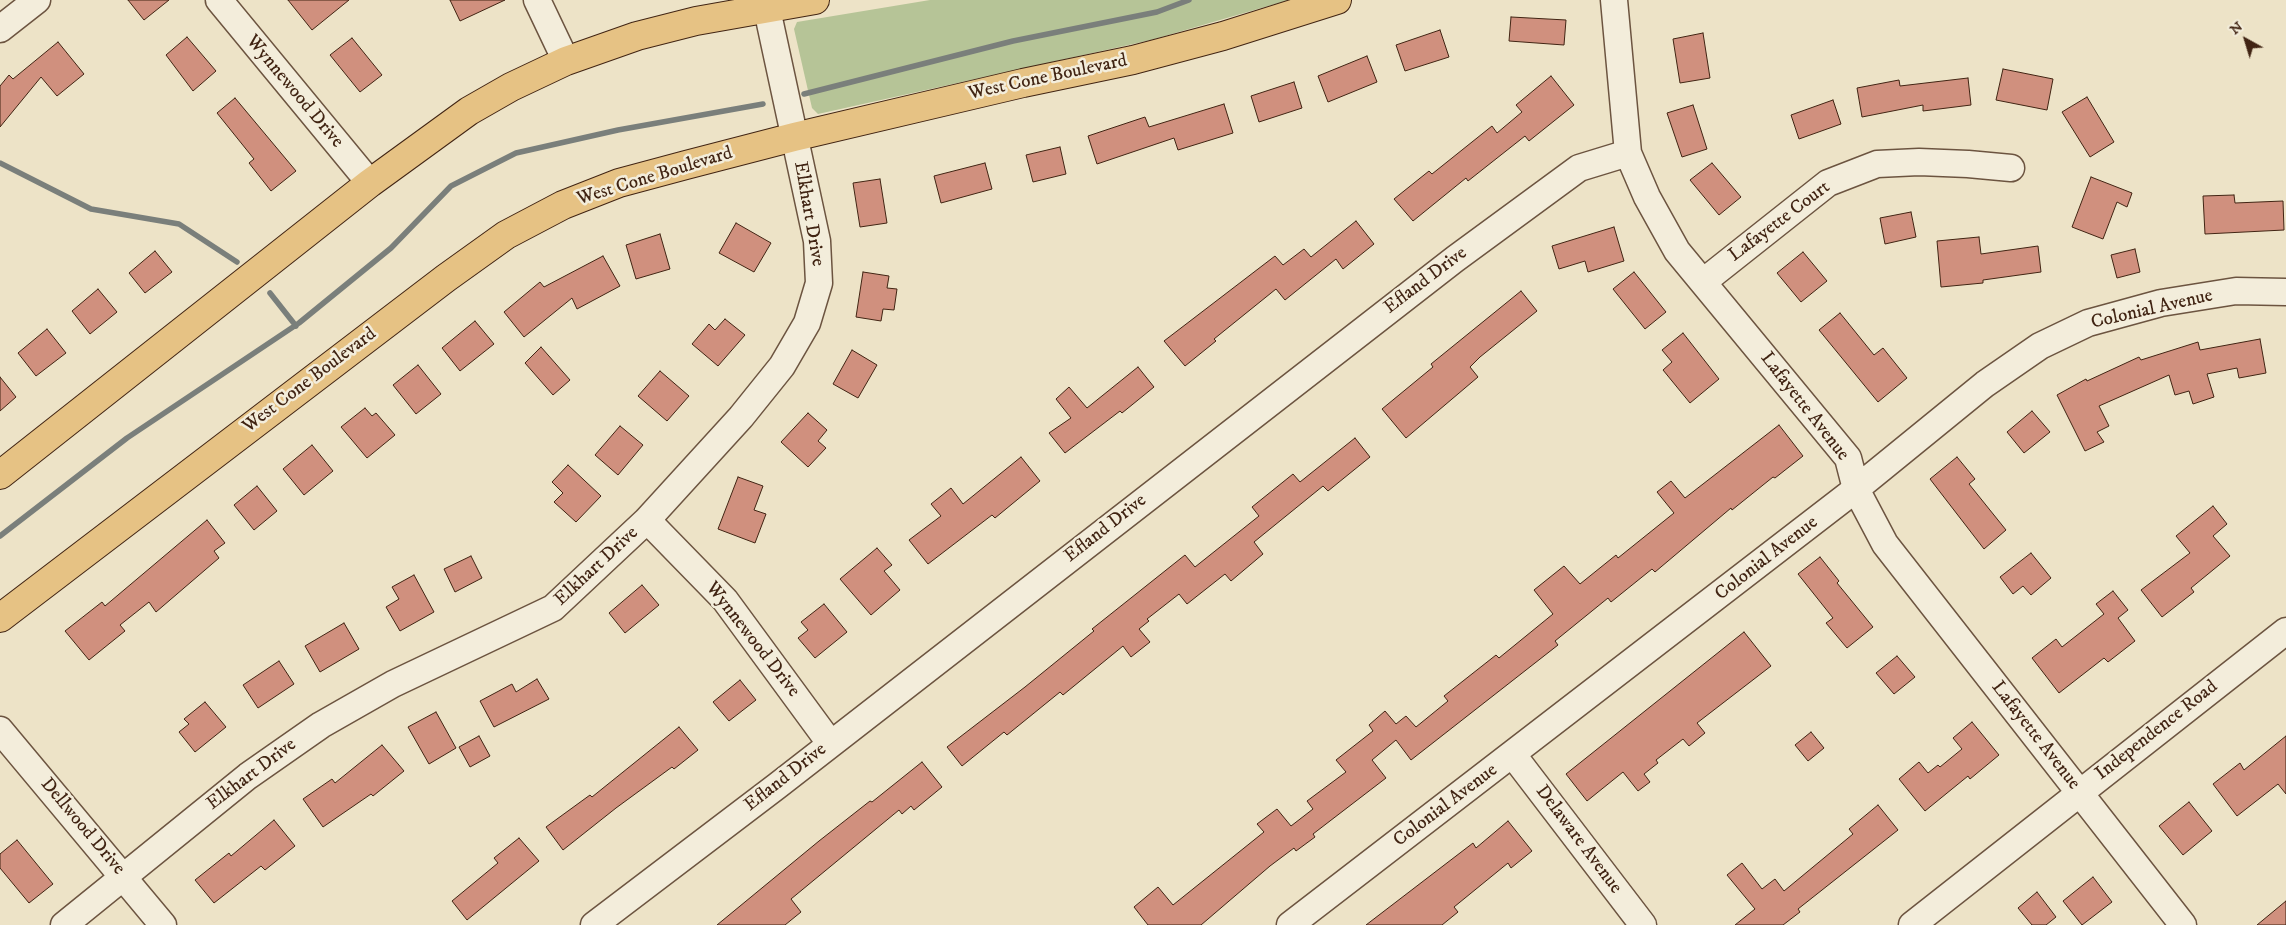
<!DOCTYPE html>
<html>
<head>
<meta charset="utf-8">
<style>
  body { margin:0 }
  #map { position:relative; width:2286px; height:925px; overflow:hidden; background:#ede3c7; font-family:"IM FELL DW Pica",serif }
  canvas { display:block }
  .north { position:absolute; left:2221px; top:15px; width:50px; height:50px; -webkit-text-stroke:4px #f3eddb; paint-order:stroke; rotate:321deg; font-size:14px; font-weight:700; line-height:20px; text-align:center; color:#412413 }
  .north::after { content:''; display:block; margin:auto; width:18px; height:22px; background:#412413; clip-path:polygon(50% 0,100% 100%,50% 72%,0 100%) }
</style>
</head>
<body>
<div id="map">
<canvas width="2286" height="925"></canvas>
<div class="north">N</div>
</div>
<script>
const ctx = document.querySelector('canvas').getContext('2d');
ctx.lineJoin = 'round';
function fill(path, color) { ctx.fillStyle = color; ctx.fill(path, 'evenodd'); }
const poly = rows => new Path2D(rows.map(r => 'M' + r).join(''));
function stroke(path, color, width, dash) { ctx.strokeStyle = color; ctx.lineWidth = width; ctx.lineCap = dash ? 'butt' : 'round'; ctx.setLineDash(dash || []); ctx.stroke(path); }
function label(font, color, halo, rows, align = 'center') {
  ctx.font = font + ' "IM FELL DW Pica",serif'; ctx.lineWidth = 5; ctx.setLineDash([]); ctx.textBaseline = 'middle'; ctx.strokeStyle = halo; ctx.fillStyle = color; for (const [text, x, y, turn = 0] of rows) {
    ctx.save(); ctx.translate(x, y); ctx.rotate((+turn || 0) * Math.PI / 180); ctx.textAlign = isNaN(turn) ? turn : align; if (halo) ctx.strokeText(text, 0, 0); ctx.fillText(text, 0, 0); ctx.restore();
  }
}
const green = poly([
  [930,0,1289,0,1151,40,818,114,812,108,794,29,797,22]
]);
const stream = poly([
  [804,94,1013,41,1157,12,1189,0],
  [0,163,91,209,179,224,237,262],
  [270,293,296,326],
  [0,536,127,438,299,323,391,248,451,186,516,153,618,130,763,104]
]);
const building = poly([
  [128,0,169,0,144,20,128,0],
  [288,0,349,0,312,30,288,0],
  [450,0,505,0,460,21,450,0],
  [1511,17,1566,20,1564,45,1509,41,1511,17],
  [1440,30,1449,57,1405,71,1396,45,1440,30],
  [1703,33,1710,78,1680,83,1673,39,1703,33],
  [187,37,216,71,193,91,166,55,187,37],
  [352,38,382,75,360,92,330,55,352,38],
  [58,42,84,74,57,96,41,77,0,127,0,86,9,75,13,79,58,42],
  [1367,56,1377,82,1328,102,1318,76,1367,56],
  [2003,69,2053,79,2047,110,1996,100,2003,69],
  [1551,76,1574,105,1529,141,1525,136,1468,181,1466,178,1413,221,1394,199,1429,171,1432,174,1492,126,1497,133,1522,112,1516,105,1551,76],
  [1968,78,1971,105,1923,111,1923,105,1862,117,1857,88,1899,80,1900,86,1968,78],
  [1294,82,1302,108,1259,122,1251,96,1294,82],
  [2087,97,2114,142,2090,157,2062,112,2087,97],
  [235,98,296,171,271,191,249,163,254,159,217,113,235,98],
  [1833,100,1841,124,1799,139,1791,115,1833,100],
  [1224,104,1233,133,1178,150,1174,138,1097,164,1088,136,1145,117,1149,127,1224,104],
  [1693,105,1707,149,1682,157,1667,113,1693,105],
  [1060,147,1066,174,1033,182,1026,155,1060,147],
  [985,163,992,189,941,203,934,176,985,163],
  [1712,163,1741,197,1719,215,1690,180,1712,163],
  [2091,177,2132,193,2127,207,2117,202,2103,239,2072,227,2091,177],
  [880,179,887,223,860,227,853,183,880,179],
  [2234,195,2235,203,2283,201,2284,230,2205,234,2203,196,2234,195],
  [1911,212,1916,237,1885,244,1880,218,1911,212],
  [1356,221,1374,244,1343,269,1336,259,1285,300,1276,289,1214,339,1216,341,1185,366,1164,341,1275,256,1283,265,1304,249,1311,257,1356,221],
  [736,223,771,243,754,272,719,253,736,223],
  [1614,227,1624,261,1588,272,1585,261,1559,269,1552,246,1614,227],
  [660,234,670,269,636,279,626,245,660,234],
  [1979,237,1981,254,2038,246,2041,272,1983,280,1983,283,1941,287,1937,241,1979,237],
  [2135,249,2140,272,2117,278,2111,255,2135,249],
  [155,251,172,272,145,293,129,273,155,251],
  [1803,252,1827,281,1801,302,1777,273,1803,252],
  [603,256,620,286,577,309,572,298,524,337,504,312,540,282,544,287,603,256],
  [863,272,889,276,887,288,897,289,894,310,883,309,881,321,856,317,863,272],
  [1634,272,1666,312,1645,329,1613,289,1634,272],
  [98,289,117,312,90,334,72,311,98,289],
  [1521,291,1537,311,1480,357,1470,367,1478,377,1406,438,1382,409,1433,367,1431,364,1521,291],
  [1840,313,1874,355,1883,348,1907,378,1878,402,1819,330,1840,313],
  [725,319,745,335,718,366,692,344,709,324,715,330,725,319],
  [475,321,494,344,460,371,442,348,475,321],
  [47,329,66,353,36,376,18,353,47,329],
  [1683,333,1719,379,1690,403,1663,370,1672,362,1662,350,1683,333],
  [2260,339,2266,373,2239,378,2237,368,2207,374,2214,397,2193,404,2189,391,2175,395,2169,375,2099,406,2109,426,2097,432,2104,442,2085,451,2057,395,2086,379,2087,381,2139,357,2141,360,2198,342,2200,350,2260,339],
  [541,347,570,380,553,395,525,363,541,347],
  [852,350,877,365,858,398,833,384,852,350],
  [418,365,441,394,416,414,393,385,418,365],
  [1138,367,1154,387,1122,413,1120,411,1065,453,1049,433,1071,418,1056,399,1069,387,1087,408,1138,367],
  [660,371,689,396,667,421,638,396,660,371],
  [0,377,16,397,0,411,0,377],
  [365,408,372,416,376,413,395,435,367,458,341,427,365,408],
  [2032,411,2050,432,2024,453,2007,432,2032,411],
  [808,413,827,430,818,441,826,448,808,467,781,442,808,413],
  [1779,425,1803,456,1775,478,1773,477,1732,510,1731,508,1655,572,1652,569,1611,602,1608,598,1555,641,1558,645,1411,760,1396,740,1372,760,1386,778,1313,834,1315,837,1296,851,1294,848,1270,866,1201,925,1148,925,1134,907,1158,887,1173,905,1264,832,1257,824,1277,809,1291,826,1313,809,1307,801,1346,772,1336,760,1373,731,1369,725,1385,711,1396,724,1406,716,1416,727,1448,701,1444,696,1496,655,1499,658,1553,614,1534,590,1564,566,1580,584,1616,555,1618,558,1674,513,1657,492,1671,481,1685,498,1779,425],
  [620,426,643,445,618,475,595,455,620,426],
  [1355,438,1370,457,1328,491,1323,486,1254,542,1263,554,1231,581,1225,574,1187,604,1179,594,1147,619,1149,621,1139,629,1150,642,1131,657,1123,646,1063,695,1060,692,1007,735,1004,732,962,766,947,747,1025,687,1094,631,1092,629,1185,555,1195,567,1259,516,1252,507,1293,474,1300,482,1355,438],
  [312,445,333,471,304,495,283,469,312,445],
  [1021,457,1040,481,995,518,992,515,928,564,909,540,941,516,931,504,951,488,963,504,1021,457],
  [1957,457,1975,479,1969,484,2006,530,1984,549,1930,479,1957,457],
  [568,465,601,496,576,522,554,502,563,493,552,482,568,465],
  [738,477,763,486,754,510,766,514,755,543,718,529,738,477],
  [257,486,277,511,254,530,234,505,257,486],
  [2213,506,2227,524,2213,536,2230,556,2191,588,2194,592,2162,617,2141,590,2190,553,2176,536,2213,506],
  [207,520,225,543,214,551,219,558,156,612,149,602,120,625,125,631,89,660,65,631,102,602,105,606,207,520],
  [877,548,892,565,884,571,900,590,871,615,840,579,877,548],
  [2031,553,2051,578,2031,595,2023,586,2013,594,2000,577,2031,553],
  [471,556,482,578,455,592,444,569,471,556],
  [1820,557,1839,581,1837,583,1873,627,1847,648,1826,623,1833,618,1798,574,1820,557],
  [414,575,434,612,400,631,386,607,399,599,392,587,414,575],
  [642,585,659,605,625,633,609,613,642,585],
  [2113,591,2128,610,2118,618,2135,641,2108,662,2104,658,2059,693,2032,658,2056,639,2062,647,2104,614,2096,604,2113,591],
  [824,604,847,632,815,658,798,638,808,630,801,622,824,604],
  [344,623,359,649,320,672,305,646,344,623],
  [1744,632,1771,666,1697,723,1705,733,1689,746,1683,739,1656,760,1658,763,1644,774,1650,782,1638,791,1623,772,1587,801,1566,774,1744,632],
  [1897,656,1915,677,1894,694,1876,673,1897,656],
  [279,661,294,684,258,708,243,685,279,661],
  [537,679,549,699,494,727,480,701,512,684,516,692,537,679],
  [740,680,756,700,729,721,713,702,740,680],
  [205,702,226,727,195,752,179,732,189,724,184,719,205,702],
  [436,712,456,748,429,764,408,727,436,712],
  [1972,722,1999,755,1970,779,1968,776,1925,811,1899,779,1919,762,1928,773,1938,765,1940,767,1962,749,1953,738,1972,722],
  [679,727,698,750,674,769,672,767,616,808,563,850,546,827,590,795,592,797,679,727],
  [1811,732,1824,748,1808,761,1795,745,1811,732],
  [479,736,490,756,470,767,459,747,479,736],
  [2286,736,2286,794,2278,784,2237,816,2213,784,2240,763,2244,770,2286,736],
  [382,745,404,771,373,796,371,794,323,827,303,799,332,779,335,783,382,745],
  [922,762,942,787,914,810,911,806,902,814,899,810,791,899,801,912,785,925,717,925,819,841,870,801,872,802,922,762],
  [2189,802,2212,831,2183,855,2159,826,2189,802],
  [1878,805,1898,830,1798,909,1800,912,1783,925,1735,925,1755,909,1727,875,1742,863,1762,889,1775,879,1784,891,1853,834,1849,829,1878,805],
  [274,820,295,846,265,870,261,866,214,903,195,880,229,853,231,856,274,820],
  [1508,821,1532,851,1511,868,1508,863,1454,907,1458,912,1442,925,1366,925,1473,843,1476,848,1508,821],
  [519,838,539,861,467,920,452,901,498,863,494,858,519,838],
  [17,840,53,884,29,903,0,868,0,854,17,840],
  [2093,877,2112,902,2082,925,2063,901,2093,877],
  [2037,892,2056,917,2046,925,2032,925,2018,908,2037,892],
  [2286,901,2286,925,2257,925,2286,901]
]);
const minor = poly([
  [219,0,370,183],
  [537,0,566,61],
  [1614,0,1628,153,1647,197,1677,251,1848,458,1856,489,1885,544,2183,925],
  [0,29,37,0],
  [1703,282,1828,183,1877,164,1919,162,1968,164,2011,168],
  [647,520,725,600,830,743],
  [0,730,163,925],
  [1513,755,1643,925],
  [64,925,248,776,321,725,393,684,553,608,647,520,741,417,782,366,807,323,819,283,817,241,765,0],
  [594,925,777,786,1455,259,1579,168,1628,153],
  [1290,925,1856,489,1985,384,2040,346,2088,323,2161,303,2236,291,2286,292],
  [1912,925,2286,631]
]);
const major = poly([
  [0,475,370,183,469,111,511,87,566,61,637,36,696,21,815,0],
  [0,618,446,278,506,235,563,205,619,183,686,165,794,137,1023,83,1133,60,1223,36,1337,0]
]);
const streetNames = [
  ["West Cone Boulevard",1048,78,-12],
  ["Wynnewood Drive",294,92,50],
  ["West Cone Boulevard",655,177,-17],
  ["Elkhart Drive",808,214,80],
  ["Lafayette Court",1780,222,-37],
  ["Efland Drive",1426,281,-37],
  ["Colonial Avenue",2152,310,-13],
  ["West Cone Boulevard",310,381,-37],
  ["Lafayette Avenue",1804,407,52],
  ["Efland Drive",1106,529,-38],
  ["Colonial Avenue",1767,559,-38],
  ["Elkhart Drive",597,567,-43],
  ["Wynnewood Drive",752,640,52],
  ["Independence Road",2157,731,-38],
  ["Lafayette Avenue",2035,736,52],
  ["Elkhart Drive",252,775,-37],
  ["Efland Drive",786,778,-38],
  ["Colonial Avenue",1446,806,-37],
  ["Dellwood Drive",82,827,50],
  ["Delaware Avenue",1578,840,53]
];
fill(green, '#b6c497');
stroke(stream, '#7a7f7b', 5.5);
fill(building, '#d0907e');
stroke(building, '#412413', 1);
stroke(minor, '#6c5440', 29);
stroke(major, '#412413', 30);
stroke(minor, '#f3eddb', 26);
stroke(major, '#e6c284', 28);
label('19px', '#412413', '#f3eddb', streetNames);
</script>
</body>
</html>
